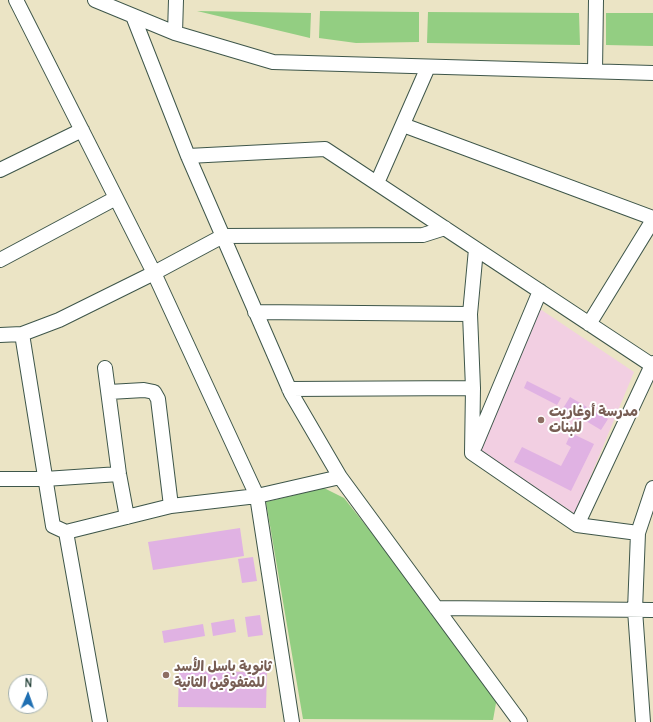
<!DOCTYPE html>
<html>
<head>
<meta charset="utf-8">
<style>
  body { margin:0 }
  #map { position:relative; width:653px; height:722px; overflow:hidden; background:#ebe4c5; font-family:Delius,sans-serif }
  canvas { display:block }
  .north { position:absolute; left:8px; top:674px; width:40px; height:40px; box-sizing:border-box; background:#fff; border:1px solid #a5b1ae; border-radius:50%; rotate:2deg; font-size:11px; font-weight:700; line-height:16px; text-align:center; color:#1f3d34 }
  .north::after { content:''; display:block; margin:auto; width:14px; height:18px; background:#1f6fb2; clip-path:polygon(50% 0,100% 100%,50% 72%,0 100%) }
</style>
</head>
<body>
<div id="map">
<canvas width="653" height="722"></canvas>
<div class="north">N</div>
</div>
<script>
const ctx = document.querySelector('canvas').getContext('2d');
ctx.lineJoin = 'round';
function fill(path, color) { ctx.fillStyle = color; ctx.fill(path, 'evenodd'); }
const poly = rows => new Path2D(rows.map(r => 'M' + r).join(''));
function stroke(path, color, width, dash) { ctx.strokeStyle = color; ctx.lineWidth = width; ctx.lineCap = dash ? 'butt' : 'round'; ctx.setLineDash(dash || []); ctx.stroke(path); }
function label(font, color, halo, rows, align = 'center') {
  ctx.font = font + ' Delius,"Playpen Sans Arabic",sans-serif'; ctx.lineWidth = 4; ctx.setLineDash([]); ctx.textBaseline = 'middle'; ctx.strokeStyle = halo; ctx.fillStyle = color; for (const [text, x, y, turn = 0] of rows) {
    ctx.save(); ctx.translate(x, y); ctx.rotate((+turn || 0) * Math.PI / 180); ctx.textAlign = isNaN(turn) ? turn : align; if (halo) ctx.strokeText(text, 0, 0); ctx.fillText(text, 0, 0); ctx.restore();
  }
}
const built = poly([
  [540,309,634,372,575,514,480,451]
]);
const green = poly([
  [197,11,311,13,310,38],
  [320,11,419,12,419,42,356,43,319,38],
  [428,12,579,13,580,45,427,43],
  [606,13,653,13,653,46,606,45],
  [324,488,344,498,498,692,493,720,303,719,266,502]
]);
const building = poly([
  [527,381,561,398,557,405,524,388],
  [570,397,587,407,580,420,562,410],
  [592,410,608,419,601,430,586,421],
  [571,433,594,444,571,491,514,462,522,447,561,466,571,447,566,444],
  [240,528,244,556,153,570,148,542],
  [253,557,257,581,242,583,238,559],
  [260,615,263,635,248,637,245,617],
  [234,619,236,632,213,636,211,623],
  [203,624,205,636,164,643,162,631],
  [179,671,267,672,266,708,178,707]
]);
const street = poly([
  [16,0,154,273,257,496,292,722],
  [95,0,175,33,273,62,653,73],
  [133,16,188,156,291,393,340,477,520,722],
  [175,33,176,0],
  [595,71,596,0],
  [403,125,653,218],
  [188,156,325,149,653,366],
  [0,170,82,130],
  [377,183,428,67],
  [476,249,470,314,473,388,472,453,577,525,638,533],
  [0,260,116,198],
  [255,312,470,314],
  [589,324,653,220],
  [22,334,53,526,66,532,171,506,257,496,340,477],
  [0,335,22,334,59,320,154,273,223,236,423,235,445,228],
  [105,368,119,474,127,517],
  [289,389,473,388],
  [109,392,144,390,154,392,158,399,171,506],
  [475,446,540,291],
  [0,479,45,479,119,474],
  [577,525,653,363],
  [66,532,100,722],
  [436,608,653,610],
  [643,722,635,610,638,533,653,488]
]);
const markers = [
  [541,420,4,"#8d6e63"],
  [166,675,4,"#8d6e63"]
];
const educationNames = [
  ["مدرسة أوغاريت",549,412],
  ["للبنات",549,428],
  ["ثانوية باسل الأسد",174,667],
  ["للمتفوقين الثانية",174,683]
];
fill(built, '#f2cfe2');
fill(green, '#93ce82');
fill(building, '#e0b2e3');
stroke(street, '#3e564a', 16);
stroke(street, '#fff', 14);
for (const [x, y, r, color] of markers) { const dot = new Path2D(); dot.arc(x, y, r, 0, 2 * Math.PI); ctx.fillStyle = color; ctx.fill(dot); stroke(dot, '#fff', 1.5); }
label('bold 14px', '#785e54', '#fff', educationNames, 'left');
</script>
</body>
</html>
